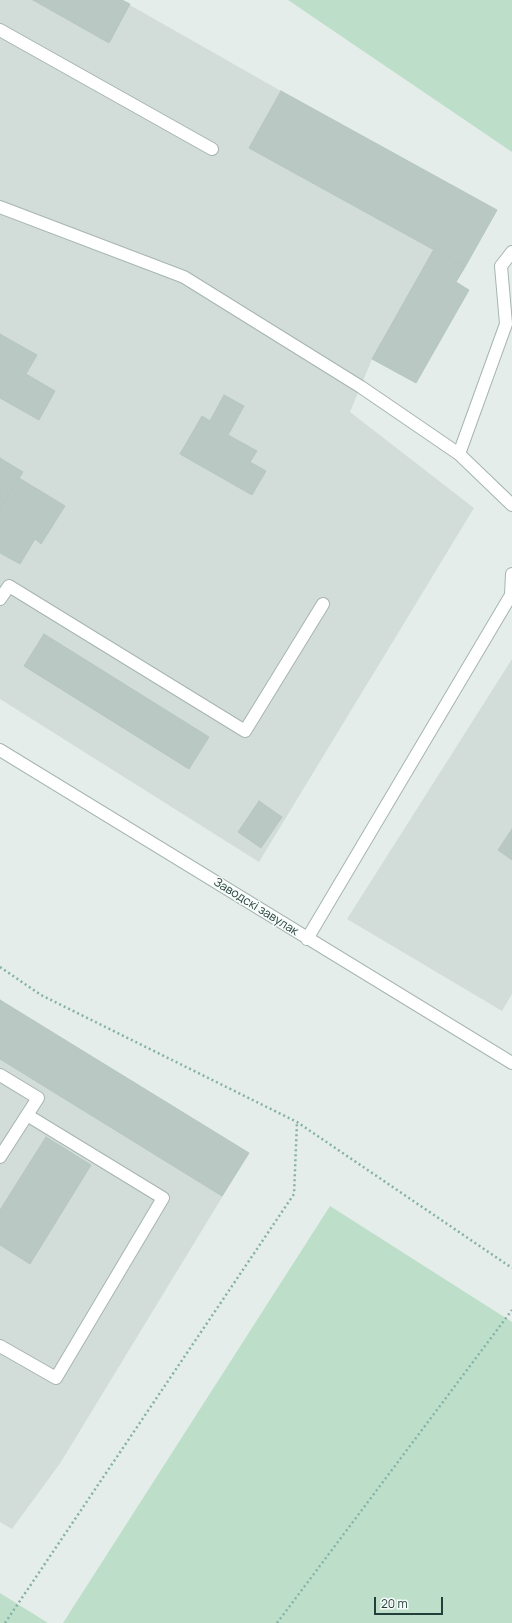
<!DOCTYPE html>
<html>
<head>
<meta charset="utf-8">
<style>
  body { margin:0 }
  #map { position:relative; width:512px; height:1623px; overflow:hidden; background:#e4edea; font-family:Manrope,sans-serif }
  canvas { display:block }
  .scale { position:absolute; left:374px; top:1597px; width:69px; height:18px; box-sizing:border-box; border:2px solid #233f3a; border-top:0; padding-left:5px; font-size:12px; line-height:14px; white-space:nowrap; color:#233f3a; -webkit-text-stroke:3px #f5faf8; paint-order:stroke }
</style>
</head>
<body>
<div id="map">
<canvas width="512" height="1623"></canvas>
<div class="scale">20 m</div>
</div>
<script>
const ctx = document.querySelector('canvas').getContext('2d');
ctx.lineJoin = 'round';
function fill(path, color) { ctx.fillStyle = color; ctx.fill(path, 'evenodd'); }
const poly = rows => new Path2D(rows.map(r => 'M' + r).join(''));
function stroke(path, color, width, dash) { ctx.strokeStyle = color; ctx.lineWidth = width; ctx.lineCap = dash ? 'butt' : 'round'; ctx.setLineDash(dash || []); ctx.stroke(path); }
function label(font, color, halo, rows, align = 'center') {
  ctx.font = font + ' Manrope,sans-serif'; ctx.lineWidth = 3; ctx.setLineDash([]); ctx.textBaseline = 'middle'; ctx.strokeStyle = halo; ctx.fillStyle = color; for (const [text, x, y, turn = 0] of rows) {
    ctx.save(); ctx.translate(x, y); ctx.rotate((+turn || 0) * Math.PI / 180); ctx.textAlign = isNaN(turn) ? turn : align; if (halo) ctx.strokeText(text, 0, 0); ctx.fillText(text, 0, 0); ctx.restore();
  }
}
const built = poly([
  [0,0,121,0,281,91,497,210,456,282,469,290,416,383,372,359,350,412,474,508,259,862,0,699],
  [512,659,512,994,502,1011,347,919],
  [0,1000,249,1153,61,1462,12,1529,0,1522]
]);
const green = poly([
  [288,0,512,0,512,152],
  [330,1206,512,1322,512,1623,63,1623],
  [0,1593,48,1623,0,1623]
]);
const building = poly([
  [33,0,122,0,130,4,109,43,33,0],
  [281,91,497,210,465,267,249,148,281,91],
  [434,249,465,267,456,282,469,290,416,383,372,359,434,249],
  [0,334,37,355,26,374,55,391,39,420,0,398,0,334],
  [224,395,244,406,228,435,257,451,250,462,266,471,252,495,180,454,202,416,210,421,224,395],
  [0,458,23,472,0,509,0,458],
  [19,478,65,506,41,544,35,539,20,564,0,553,0,509,19,478],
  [44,634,209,737,189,769,24,666,44,634],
  [259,801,282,817,261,848,238,832,259,801],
  [512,829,512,860,498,850,512,829],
  [0,1000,249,1153,222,1196,0,1059,0,1000],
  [46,1137,91,1165,30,1264,0,1245,0,1210,46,1137]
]);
const path = poly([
  [0,967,41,995,297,1122,512,1268],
  [5,1623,294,1194,297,1122],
  [277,1623,512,1310]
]);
const lane = poly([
  [0,30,212,149],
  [0,207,184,277,361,387,459,454,512,505],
  [459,454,506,324,501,266,512,252],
  [0,599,9,586,245,731,323,604],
  [0,750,512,1063],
  [307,939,511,595,512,574],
  [0,1075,38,1098,27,1115],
  [0,1157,27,1115,163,1198,56,1378,0,1346]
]);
const streetNames = [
  ["Заводскі завулак",256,907,32]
];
fill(built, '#d2ddd9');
fill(green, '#bddfc9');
fill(building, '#b9c8c3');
stroke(building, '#b6c7c2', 1);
stroke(lane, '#a6b5b2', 14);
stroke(path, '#84b1a7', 2.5, [2, 3]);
stroke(lane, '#fff', 12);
label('12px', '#233f3a', '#f5faf8', streetNames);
</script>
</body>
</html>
